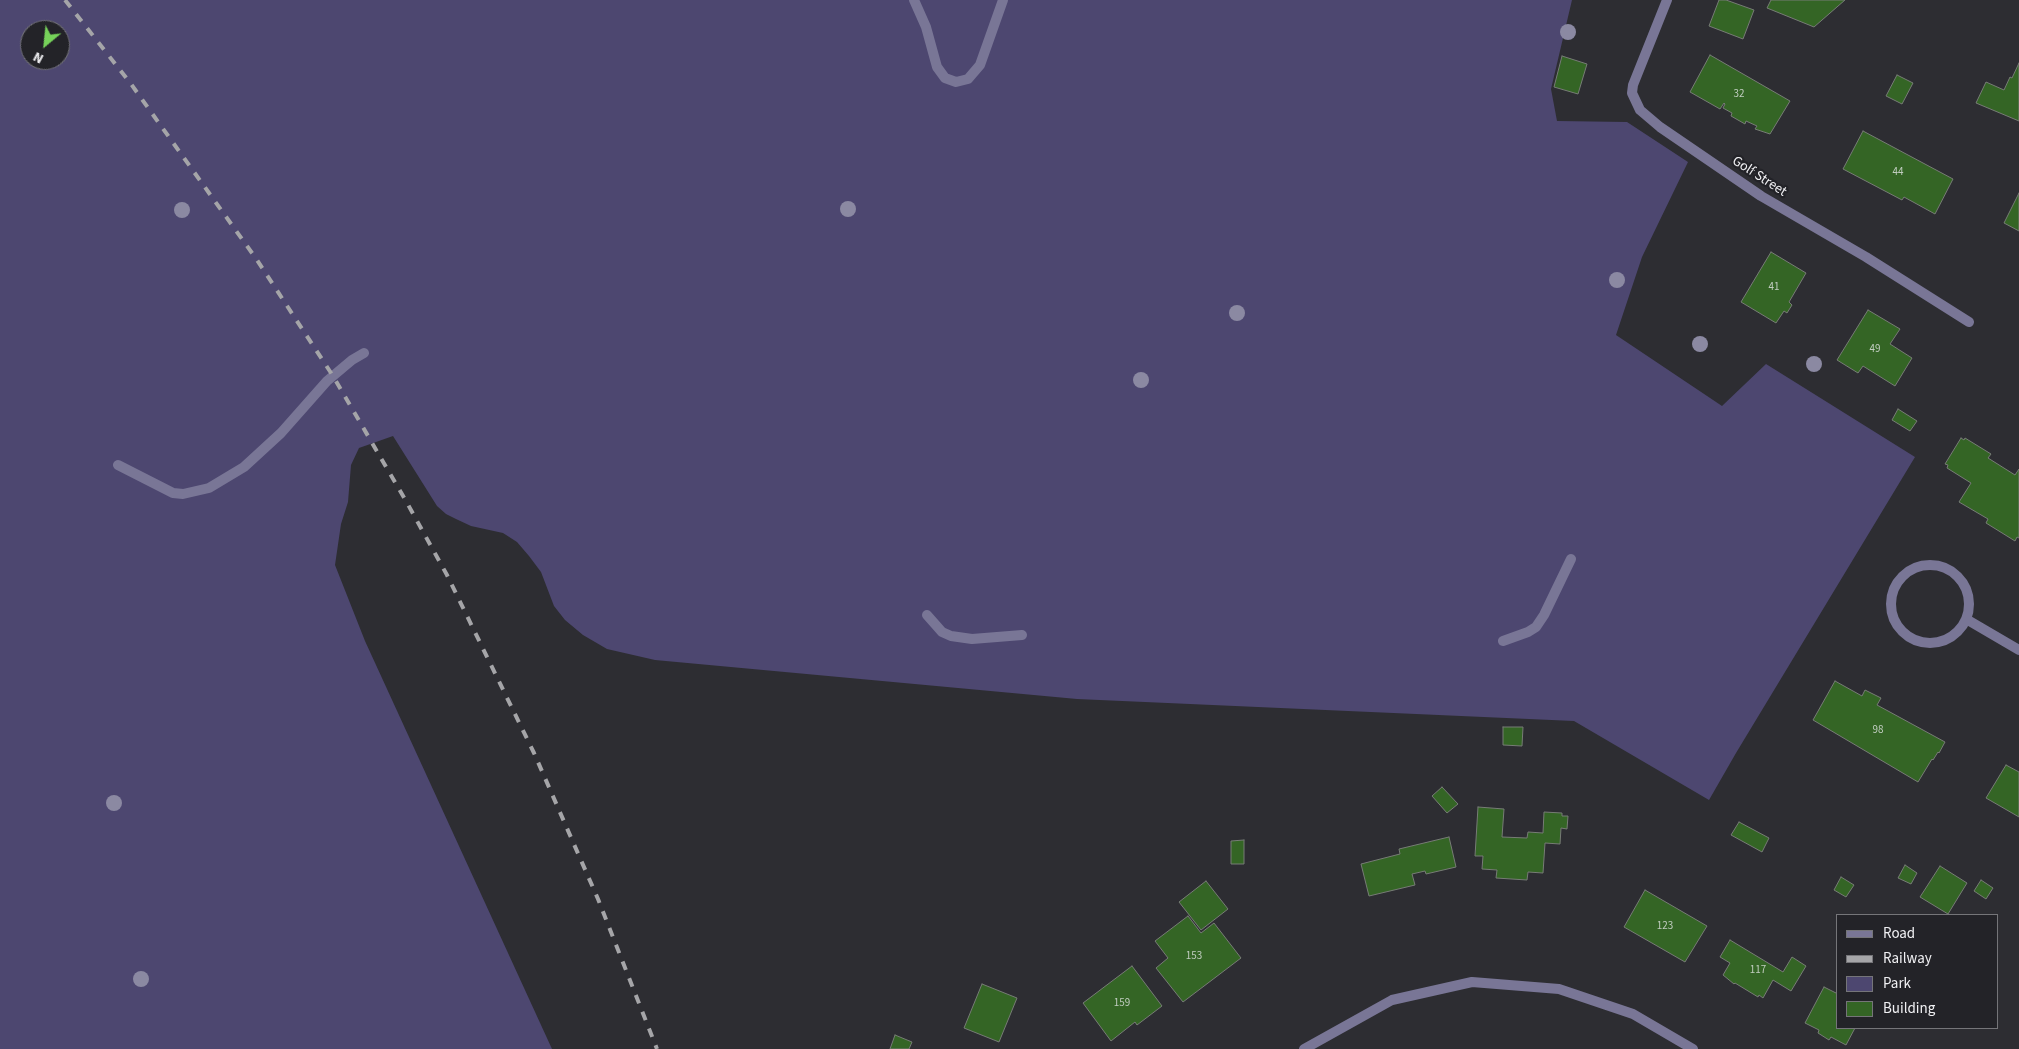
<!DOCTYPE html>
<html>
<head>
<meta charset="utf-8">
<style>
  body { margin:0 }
  #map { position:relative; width:2019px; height:1049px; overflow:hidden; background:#2d2d32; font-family:"Source Sans 3",sans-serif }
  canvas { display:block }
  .legend { position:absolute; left:1836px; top:914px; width:162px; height:115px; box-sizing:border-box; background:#232328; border:1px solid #757579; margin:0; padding:6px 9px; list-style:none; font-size:15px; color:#f0f0f3 }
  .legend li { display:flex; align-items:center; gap:10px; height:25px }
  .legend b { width:25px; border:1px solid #757579 }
  .north { position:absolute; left:20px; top:20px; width:50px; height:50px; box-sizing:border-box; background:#232328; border:1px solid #757579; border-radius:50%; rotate:208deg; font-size:14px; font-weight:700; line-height:20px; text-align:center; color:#f0f0f3 }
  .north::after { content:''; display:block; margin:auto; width:18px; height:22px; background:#76d25a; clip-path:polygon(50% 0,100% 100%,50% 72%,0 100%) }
</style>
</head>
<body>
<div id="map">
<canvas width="2019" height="1049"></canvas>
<ul class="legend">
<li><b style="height:6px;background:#797696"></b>Road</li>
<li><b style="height:6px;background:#a5a5a8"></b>Railway</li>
<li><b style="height:14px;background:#4d4770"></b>Park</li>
<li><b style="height:14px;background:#346525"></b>Building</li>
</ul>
<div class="north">N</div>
</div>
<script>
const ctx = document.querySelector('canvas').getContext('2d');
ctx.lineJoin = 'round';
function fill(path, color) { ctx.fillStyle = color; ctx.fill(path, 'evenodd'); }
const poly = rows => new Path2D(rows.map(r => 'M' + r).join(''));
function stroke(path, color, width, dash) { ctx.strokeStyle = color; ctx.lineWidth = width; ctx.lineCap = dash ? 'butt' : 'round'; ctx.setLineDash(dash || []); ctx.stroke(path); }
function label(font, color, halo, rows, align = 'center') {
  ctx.font = font + ' "Source Sans 3",sans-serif'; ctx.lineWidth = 4.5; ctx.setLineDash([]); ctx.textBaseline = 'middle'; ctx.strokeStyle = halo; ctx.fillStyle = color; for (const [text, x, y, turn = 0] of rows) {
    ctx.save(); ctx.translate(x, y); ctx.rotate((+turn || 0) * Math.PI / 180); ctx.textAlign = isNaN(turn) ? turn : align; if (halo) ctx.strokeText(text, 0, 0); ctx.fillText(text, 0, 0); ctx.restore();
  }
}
const green = poly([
  [0,0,1572,0,1551,89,1557,121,1627,122,1688,162,1642,257,1616,335,1722,406,1766,364,1915,457,1736,753,1709,800,1574,721,1077,699,655,660,607,649,583,635,565,620,554,606,541,572,529,556,517,542,503,533,471,526,456,519,446,514,437,506,393,436,359,448,351,465,348,502,341,524,335,565,365,641,552,1049,0,1049],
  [30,30,60,30,60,60,30,60]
]);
const building = poly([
  [1719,0,1726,0,1754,10,1743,39,1709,26,1719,0],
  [1771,0,1845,0,1814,27,1767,8,1771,0],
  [1710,55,1790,101,1770,134,1755,129,1757,126,1746,121,1745,124,1731,116,1732,113,1723,108,1725,104,1724,103,1720,109,1690,92,1710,55],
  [1562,56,1587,64,1578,94,1554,87,1562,56],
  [2019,63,2019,121,1976,103,1986,82,2004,90,2010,77,2012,78,2019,63],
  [1897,75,1913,83,1902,104,1886,96,1897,75],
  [1863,131,1953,179,1935,214,1904,197,1902,200,1843,169,1863,131],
  [2019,193,2019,231,2004,223,2019,193],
  [1771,252,1806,273,1789,302,1792,305,1787,313,1784,311,1776,323,1741,302,1771,252],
  [1868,310,1900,329,1890,344,1912,358,1895,386,1863,366,1858,373,1837,360,1868,310],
  [1898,409,1917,421,1910,431,1892,420,1898,409],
  [1961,438,1964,440,1965,438,1991,454,1988,458,2015,475,2019,469,2019,538,2017,537,2015,541,1986,523,1988,519,1959,502,1971,483,1947,468,1948,465,1945,464,1961,438],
  [1835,681,1862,696,1865,690,1881,698,1877,705,1945,742,1939,753,1938,752,1933,760,1932,759,1918,782,1813,720,1835,681],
  [1503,727,1523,727,1522,746,1503,745,1503,727],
  [2006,765,2019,772,2019,817,1986,798,2006,765],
  [1442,787,1458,804,1447,813,1432,796,1442,787],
  [1478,807,1504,809,1502,837,1527,838,1528,832,1543,833,1544,812,1562,813,1562,816,1568,816,1567,829,1561,828,1560,844,1545,843,1543,873,1528,872,1527,880,1496,878,1497,870,1482,869,1483,856,1475,856,1478,807],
  [1739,822,1769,838,1762,852,1731,835,1739,822],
  [1449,837,1456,867,1426,874,1425,871,1412,874,1415,885,1369,896,1361,864,1400,854,1399,849,1449,837],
  [1244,840,1244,864,1231,864,1231,841,1244,840],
  [1905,865,1917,873,1911,884,1898,878,1905,865],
  [1940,866,1967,883,1948,914,1920,897,1940,866],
  [1841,877,1854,885,1846,897,1834,890,1841,877],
  [1981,880,1993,888,1986,899,1974,891,1981,880],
  [1206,881,1228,909,1201,930,1179,902,1206,881],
  [1645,890,1707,926,1685,962,1624,927,1645,890],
  [1188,916,1201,933,1214,923,1241,958,1183,1002,1156,968,1168,958,1155,941,1188,916],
  [1730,940,1783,972,1792,957,1806,966,1791,991,1773,980,1763,998,1759,995,1758,997,1735,983,1734,984,1723,975,1730,963,1720,957,1730,940],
  [1132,966,1162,1006,1137,1025,1135,1022,1111,1041,1083,1003,1132,966],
  [982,984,1017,998,999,1042,964,1028,982,984],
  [1824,987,1838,994,1838,1028,1855,1028,1846,1045,1831,1037,1829,1040,1818,1033,1819,1030,1805,1023,1824,987],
  [895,1035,912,1042,909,1049,890,1049,895,1035]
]);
const service = poly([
  [914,0,926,27,937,67,945,78,956,82,968,79,980,65,1003,0],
  [118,465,173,493,183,494,209,488,244,467,281,433,327,381,352,360,364,353],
  [927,615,942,632,951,636,972,639,1022,635],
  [1503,641,1528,632,1536,627,1544,615,1571,559]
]);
const minor = poly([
  [1667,0,1633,85,1632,93,1640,110,1660,127,1761,196,1866,257,1969,322],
  '1891 604a39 39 0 1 1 78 0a39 39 0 1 1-78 0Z',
  [1966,619,2019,650],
  [1304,1049,1392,1000,1472,982,1559,989,1633,1014,1693,1049]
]);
const rail = poly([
  [65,0,131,84,257,260,333,376,406,501,447,575,534,753,598,899,657,1049]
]);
const trees = [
  [1568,32],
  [848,209],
  [182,210],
  [1617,280],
  [1237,313],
  [1700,344],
  [1814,364],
  [1141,380],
  [114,803],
  [141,979]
];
const numberNames = [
  ["32",1739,95],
  ["44",1898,173],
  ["41",1774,288],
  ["49",1875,350],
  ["98",1878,731],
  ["123",1665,927],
  ["153",1194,957],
  ["117",1758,971],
  ["159",1122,1004]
];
const streetNames = [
  ["Golf Street",1759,177,33]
];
fill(green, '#4d4770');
fill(building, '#346525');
stroke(building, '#777c76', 1);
stroke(service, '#797696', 10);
stroke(minor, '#797696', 10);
stroke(rail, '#a5a5a8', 4, [9, 9]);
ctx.fillStyle = '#8b89a2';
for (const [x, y] of trees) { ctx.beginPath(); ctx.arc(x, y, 8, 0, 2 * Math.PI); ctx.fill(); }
label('11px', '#c1cdc0', null, numberNames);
label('14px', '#f0f0f3', '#232328', streetNames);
</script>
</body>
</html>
